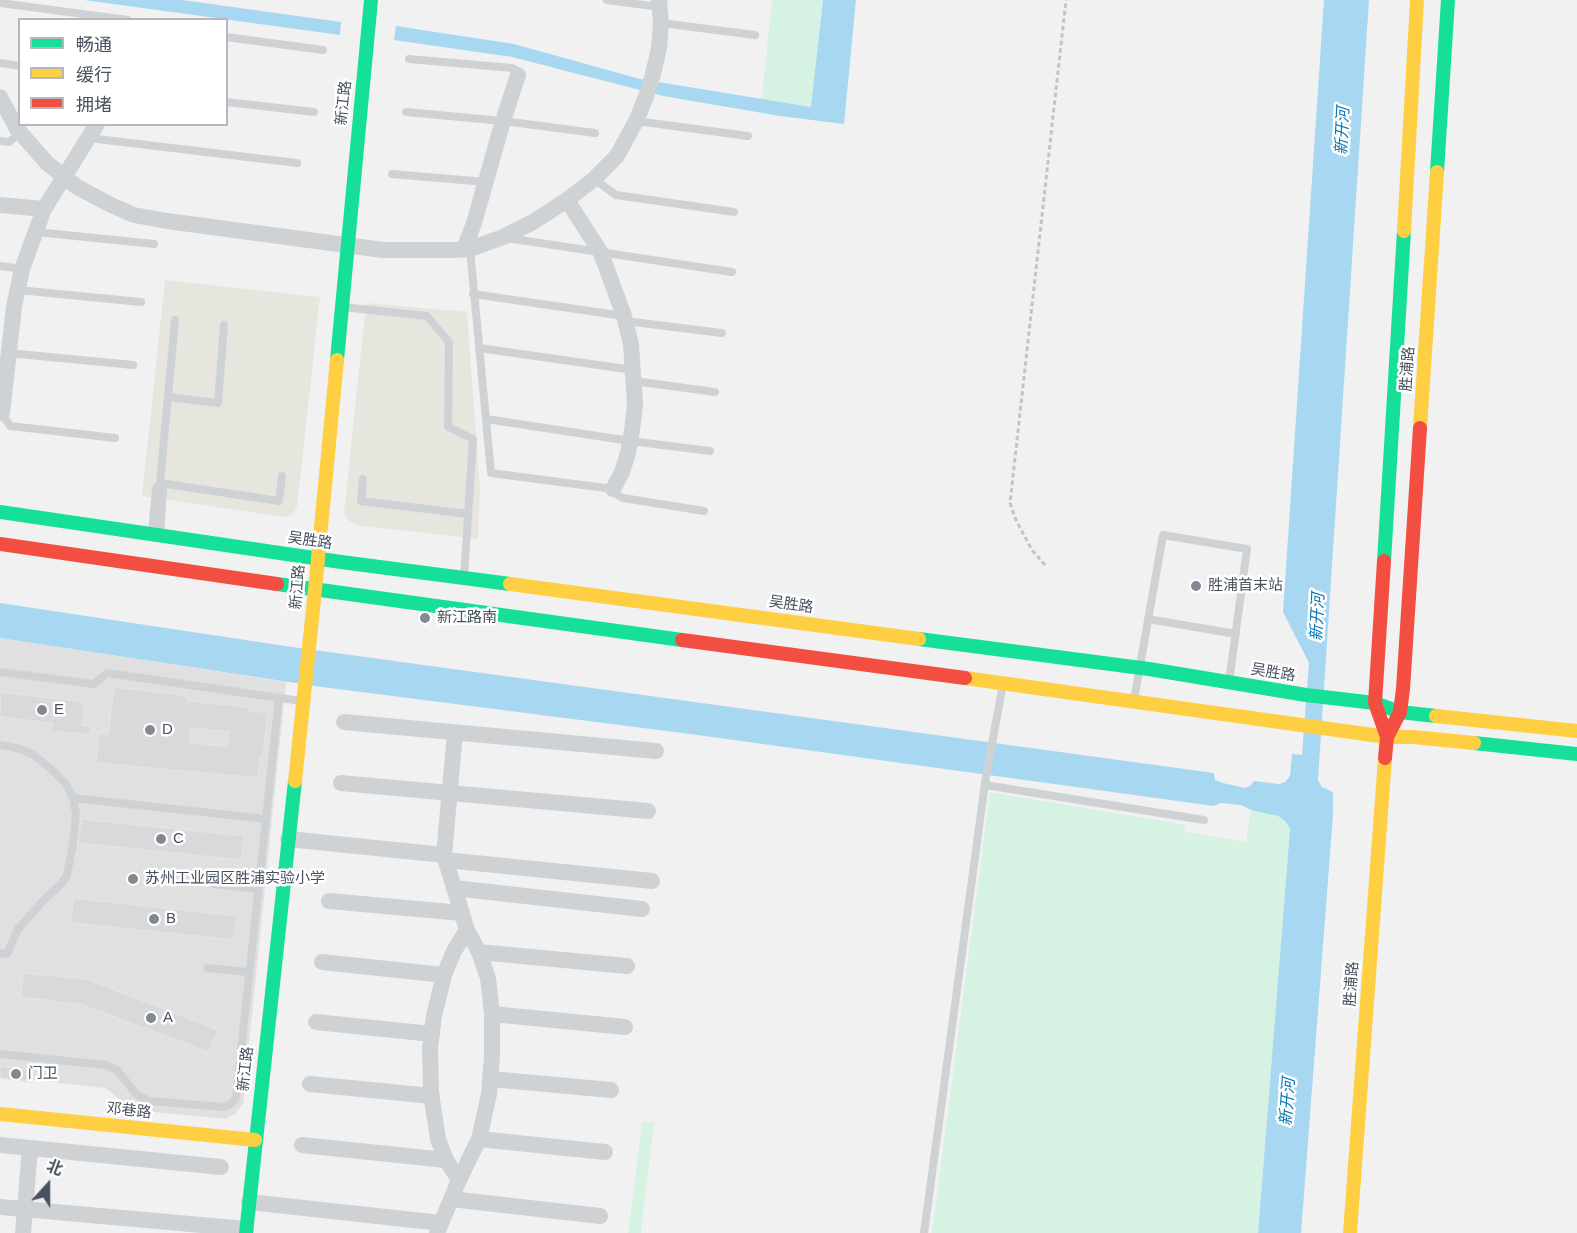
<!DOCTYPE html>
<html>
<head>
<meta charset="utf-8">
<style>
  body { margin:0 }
  #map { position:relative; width:1577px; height:1233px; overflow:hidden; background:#f2f1f1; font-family:Helvetica,"Noto Sans SC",sans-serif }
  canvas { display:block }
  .legend { position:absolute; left:18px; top:18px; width:210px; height:108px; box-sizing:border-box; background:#fff; border:2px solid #b5b9bf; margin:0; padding:8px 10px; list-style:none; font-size:18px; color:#47515f }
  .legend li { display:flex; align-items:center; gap:12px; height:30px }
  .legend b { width:30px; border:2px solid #b5b9bf }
  .north { position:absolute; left:18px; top:1155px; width:60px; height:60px; -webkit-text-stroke:4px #fff; paint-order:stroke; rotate:21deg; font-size:16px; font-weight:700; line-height:24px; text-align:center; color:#47515f }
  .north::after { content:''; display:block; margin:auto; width:21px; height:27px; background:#47515f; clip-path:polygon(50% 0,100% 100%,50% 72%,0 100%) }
</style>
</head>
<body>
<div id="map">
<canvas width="1577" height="1233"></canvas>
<ul class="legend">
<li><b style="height:8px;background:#16e098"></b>畅通</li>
<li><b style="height:8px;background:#ffcf43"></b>缓行</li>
<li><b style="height:8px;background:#f24e42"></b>拥堵</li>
</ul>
<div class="north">北</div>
</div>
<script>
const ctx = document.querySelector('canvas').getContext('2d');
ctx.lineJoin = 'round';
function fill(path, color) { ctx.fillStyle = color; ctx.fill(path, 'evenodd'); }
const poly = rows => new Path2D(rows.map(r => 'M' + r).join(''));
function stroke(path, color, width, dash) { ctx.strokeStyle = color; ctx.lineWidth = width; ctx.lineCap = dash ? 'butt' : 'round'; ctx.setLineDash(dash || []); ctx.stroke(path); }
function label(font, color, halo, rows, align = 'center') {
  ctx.font = font + ' Helvetica,"Noto Sans SC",sans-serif'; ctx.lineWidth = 5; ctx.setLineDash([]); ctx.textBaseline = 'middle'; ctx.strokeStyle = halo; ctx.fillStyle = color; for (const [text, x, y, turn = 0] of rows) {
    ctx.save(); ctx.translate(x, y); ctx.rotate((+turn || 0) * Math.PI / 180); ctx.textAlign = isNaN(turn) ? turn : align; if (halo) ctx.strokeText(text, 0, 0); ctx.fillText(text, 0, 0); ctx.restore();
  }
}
const commercial = poly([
  [165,280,320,297,297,507,292,515,284,517,142,496],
  [366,303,467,312,480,490,478,539,356,525,348,520,344,514]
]);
const education = poly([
  [0,638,286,682,243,1103,236,1113,226,1119,134,1110,105,1088,0,1076]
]);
const green = poly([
  [772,0,823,0,812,107,762,99],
  [990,792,1186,825,1185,832,1246,842,1251,810,1278,816,1285,821,1290,829,1258,1233,932,1233],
  [642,1122,654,1123,641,1233,628,1233]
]);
const water = poly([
  [84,0,182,0,341,22,340,35],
  [823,0,856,0,844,124,780,116,663,96,512,57,394,40,396,26,514,44,640,79,811,107],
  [1324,0,1369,0,1318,780,1322,787,1333,792,1333,815,1301,1233,1258,1233,1290,829,1285,821,1278,816,1251,810,1241,805,1221,803,1214,806,690,734,322,687,0,638,0,603,292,647,1214,773,1215,780,1223,783,1245,788,1250,786,1254,781,1279,784,1285,782,1290,776,1292,754,1302,755,1309,663,1283,612]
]);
const building = poly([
  [114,687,185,695,188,701,250,707,249,710,268,713,263,757,260,757,258,778,96,763,99,733,108,734,114,687],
  [191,728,229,732,227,747,190,742,191,728],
  [0,692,85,702,82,725,91,726,90,735,51,731,52,723,0,717,0,692],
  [81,819,244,836,241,860,78,843,81,819],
  [73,898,237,916,234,940,71,923,73,898],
  [23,973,87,979,218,1030,209,1052,82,1005,21,997,23,973],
  [0,1066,33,1070,32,1082,0,1078,0,1066]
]);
const path = poly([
  [1045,565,1032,550,1016,520,1010,503,1066,0]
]);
const lane = poly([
  [607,0,660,7],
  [0,3,128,20],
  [661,23,755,35],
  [226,37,323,50],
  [409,59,512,68,516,70,518,75],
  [0,63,20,66],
  [226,102,314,112],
  [406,112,503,121,595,133],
  [636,121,748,136],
  [89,138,297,163],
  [0,141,9,142,20,133],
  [392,174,486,182],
  [594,179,616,195,734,212],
  [36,232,154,244],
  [507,238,732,272],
  [470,249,491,473,613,489,616,494,623,498,704,511],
  [0,266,22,269],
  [18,290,141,302],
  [473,294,624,316],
  [342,307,427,316,449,342,448,427,473,439,464,578],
  [625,321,722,333],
  [479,348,633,370],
  [8,353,133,365],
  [634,381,715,392],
  [168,397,218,403,224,325],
  [2,413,10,426,115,438],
  [486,419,630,441,710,451],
  [363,479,361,501,468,514],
  [160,483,279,501,282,476],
  [152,532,156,489,160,483],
  [160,535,163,490,160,483,175,320],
  [1148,619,1236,634],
  [0,672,94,684,107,673,301,701],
  [1134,700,1163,535,1247,549,1229,682],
  [0,745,21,749,34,755,53,771,66,784,73,798,76,814,73,844,67,875,61,884,43,901,18,929,7,954,0,953],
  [985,785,1204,820],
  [73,798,266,819],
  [214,884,258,889],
  [207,968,249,972],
  [0,1054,106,1065,117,1070,136,1094,149,1101,224,1107,231,1104,236,1097,279,698],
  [924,1233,986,776,1003,684]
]);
const street = poly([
  [0,97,17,129,47,163,77,187,111,205,134,215,167,221,383,250,454,250,470,249,503,237,533,222,567,200,594,179,617,156,636,121,646,97,653,74,659,48,661,23,659,0],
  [567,200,601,253,624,316,631,344,635,404,632,431,628,453,622,472,613,489],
  [0,205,44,209],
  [464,249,474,223,503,121,518,75],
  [0,412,2,413,14,307,22,269,44,209,97,124],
  [344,722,656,751],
  [341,783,648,811],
  [288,839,444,855],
  [446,860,652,881],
  [454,888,642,909],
  [329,901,462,913],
  [479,952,627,966],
  [322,962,444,975],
  [492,1014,625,1027],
  [316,1022,432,1034],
  [491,1079,611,1090],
  [310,1084,432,1096],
  [479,1139,605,1152],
  [0,1145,221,1167],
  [302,1145,446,1160],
  [459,1180,446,1160,438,1139,431,1093,430,1048,434,1016,444,975,454,951,467,930],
  [451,1199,600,1216],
  [249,1202,441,1223],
  [0,1207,246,1229],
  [23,1233,30,1148],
  [437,1233,459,1180,479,1139,489,1094,492,1056,492,1014,488,978,479,952,467,930,444,855,455,733]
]);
const fast = poly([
  [1437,172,1448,0],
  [337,360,371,0],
  [0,512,341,562,510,584],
  [1384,561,1404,231],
  [277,584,682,640],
  [919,639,1149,669,1306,695,1375,703,1400,712,1436,716],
  [1474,743,1577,754],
  [246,1233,295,781]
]);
const slow = poly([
  [1404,231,1417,0],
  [1420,428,1437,172],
  [510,584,919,639],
  [965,678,1387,737,1413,737,1474,743],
  [1436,716,1577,731],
  [295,781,315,590,337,360],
  [0,1114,255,1140],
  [1350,1233,1385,758]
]);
const jam = poly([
  [0,544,277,584],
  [1384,561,1375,703,1387,737,1385,758],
  [682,640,965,678],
  [1387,737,1400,712,1403,689,1420,428]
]);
const markers = [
  [1196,586,6,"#838992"],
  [425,618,6,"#838992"],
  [42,710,6,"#838992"],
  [150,730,6,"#838992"],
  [161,839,6,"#838992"],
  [133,879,6,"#838992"],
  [154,919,6,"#838992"],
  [151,1018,6,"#838992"],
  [16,1074,6,"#838992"]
];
const streetNames = [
  ["新江路",344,103,-84],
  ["胜浦路",1408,369,-86],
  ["吴胜路",310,541,8],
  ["新江路",298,587,-85],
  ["吴胜路",791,605,8],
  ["吴胜路",1273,673,9],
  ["胜浦路",1352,984,-86],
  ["新江路",246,1069,-84],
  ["邓巷路",129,1111,6]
];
const poiNames = [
  ["胜浦首末站",1208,586],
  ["新江路南",437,618],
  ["E",54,710],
  ["D",162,730],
  ["C",173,839],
  ["苏州工业园区胜浦实验小学",145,879],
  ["B",166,919],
  ["A",163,1018],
  ["门卫",28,1074]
];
const waterNames = [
  ["新开河",1343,131,-87],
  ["新开河",1318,617,-87],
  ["新开河",1288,1102,-86]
];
fill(commercial, '#e6e6df');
fill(education, '#e0e0e1');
fill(green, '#d5f2e3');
fill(water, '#a8d8f1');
fill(building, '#d9d9db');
stroke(building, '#e3e3e4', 1.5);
stroke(path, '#bbc7c5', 3, [4.5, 3]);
stroke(lane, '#cfd2d5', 8);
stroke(street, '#cfd2d5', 16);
stroke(fast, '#16e098', 14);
stroke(slow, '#ffcf43', 14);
stroke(jam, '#f24e42', 14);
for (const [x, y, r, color] of markers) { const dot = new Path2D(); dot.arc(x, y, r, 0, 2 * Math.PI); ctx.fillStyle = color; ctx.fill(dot); stroke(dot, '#fff', 2); }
label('15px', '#47515f', '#fff', streetNames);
label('15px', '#47515f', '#fff', poiNames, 'left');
label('italic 16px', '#0579b4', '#fff', waterNames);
</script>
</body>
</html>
